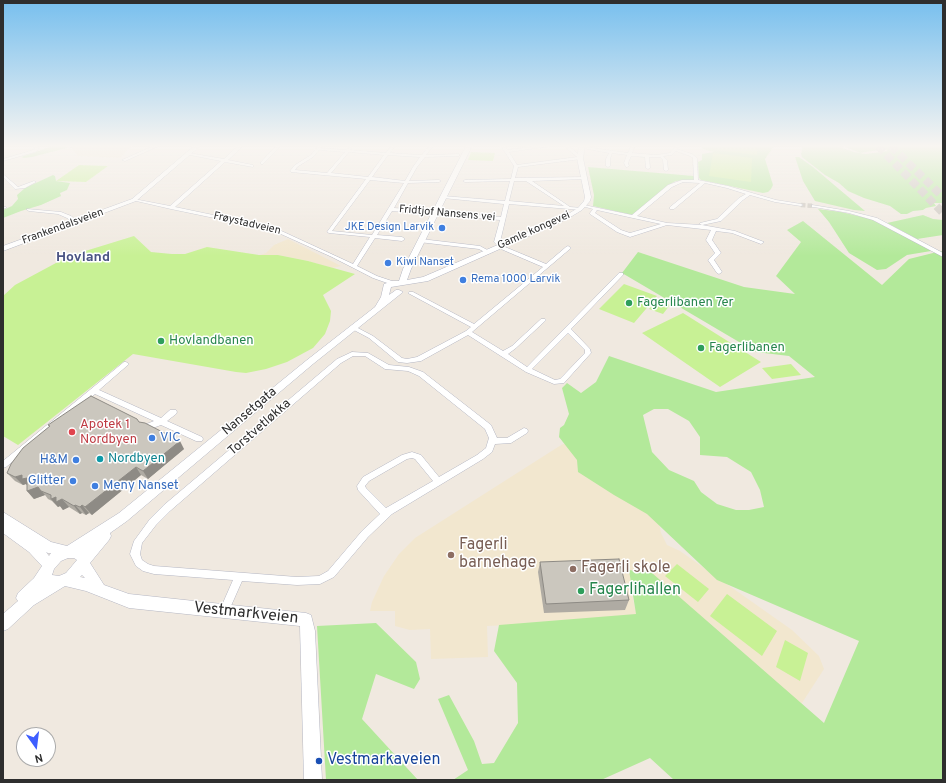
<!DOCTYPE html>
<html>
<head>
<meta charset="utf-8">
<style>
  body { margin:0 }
  #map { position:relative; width:946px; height:783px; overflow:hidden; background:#f0e9e0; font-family:Overpass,sans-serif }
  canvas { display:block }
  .frame { position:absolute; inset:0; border:4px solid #2e2e2e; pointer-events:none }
  .north { position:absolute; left:16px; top:727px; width:40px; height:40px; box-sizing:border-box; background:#fff; border:1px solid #ababab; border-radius:50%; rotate:166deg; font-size:11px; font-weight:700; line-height:16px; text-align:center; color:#2e2e2e }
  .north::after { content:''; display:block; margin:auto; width:14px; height:18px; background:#3e5eff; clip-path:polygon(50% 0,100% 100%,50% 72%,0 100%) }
</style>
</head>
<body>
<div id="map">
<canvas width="946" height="783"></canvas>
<div class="frame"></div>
<div class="north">N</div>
</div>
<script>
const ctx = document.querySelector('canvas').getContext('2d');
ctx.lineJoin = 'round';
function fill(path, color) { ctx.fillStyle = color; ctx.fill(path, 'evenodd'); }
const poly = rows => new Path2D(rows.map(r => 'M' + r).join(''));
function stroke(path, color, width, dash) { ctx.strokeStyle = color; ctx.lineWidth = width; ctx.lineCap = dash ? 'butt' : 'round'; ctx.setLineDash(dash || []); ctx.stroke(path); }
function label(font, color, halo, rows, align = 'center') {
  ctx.font = font + ' Overpass,sans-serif'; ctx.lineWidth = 3; ctx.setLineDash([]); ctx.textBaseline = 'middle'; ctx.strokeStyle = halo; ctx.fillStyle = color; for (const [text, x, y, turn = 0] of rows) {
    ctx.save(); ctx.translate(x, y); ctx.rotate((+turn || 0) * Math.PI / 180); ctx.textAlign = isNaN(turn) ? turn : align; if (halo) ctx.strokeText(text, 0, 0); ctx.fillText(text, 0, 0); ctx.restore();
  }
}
const education = poly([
  [74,146,132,146,120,158,78,156,71,148],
  [288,239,341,266,332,268,308,261,278,255,260,255,266,253,274,245],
  [577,441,657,513,661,533,667,545,680,551,792,630,819,656,824,669,802,703,789,697,633,578,630,586,637,617,622,620,487,626,488,657,431,659,430,629,410,630,395,626,395,611,370,611,372,602,384,576,399,554,415,538,558,447,563,444]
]);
const green = poly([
  [53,146,66,146,67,148,32,157,24,158,21,157],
  [701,146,774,146,765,159,773,185,771,189,768,192,763,193,701,180,699,178,698,162,702,160,702,154,714,152,703,149],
  [803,146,837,146,854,152,865,154,888,151,885,149,860,153,843,146,943,146,943,203,934,203,936,206,926,208,923,210,913,211,907,214,901,214,890,206,864,198,848,191,839,183,825,175,802,157,801,154],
  [795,157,799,157,813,167,865,211,854,210,815,201,803,181],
  [588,167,694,176,694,180,676,181,672,183,632,215,593,206,594,195],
  [53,175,55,176,56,181,70,183,67,190,60,193,61,196,41,205,21,211,3,218,3,210,12,206,18,199,17,195,25,188],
  [818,209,841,212,871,219,930,249,931,251,907,255,886,269,877,270,849,253,829,222],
  [923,215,933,219,943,220,943,235,917,239,887,223],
  [803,221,882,285,909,259,941,251,943,252,943,780,674,780,650,758,601,780,453,780,468,770,438,699,449,695,474,741,482,764,494,763,518,723,517,683,494,651,499,625,636,614,629,570,652,573,824,723,859,641,717,580,647,514,614,495,578,472,577,460,559,437,560,428,564,425,569,414,562,388,567,383,581,393,596,382,609,356,716,392,815,377,789,356,756,352,622,273,638,252,744,287,795,294,776,276,801,242,787,230],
  [654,409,668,409,689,421,700,437,700,455,727,457,751,472,760,490,764,507,749,510,736,510,717,504,701,492,694,481,669,470,652,452,643,415],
  [376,623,416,662,420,679,414,689,376,674,362,719,418,780,326,780,317,626]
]);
const pitch = poly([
  [718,146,757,146,757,155,717,150],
  [471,152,495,153,493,161,468,160],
  [713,153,752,158,751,182,709,176],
  [79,165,108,166,86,182,56,181],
  [134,236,151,252,172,254,185,254,207,247,259,255,278,255,308,261,355,274,323,295,331,311,330,321,325,334,313,348,287,362,266,369,246,373,236,372,133,354,18,445,3,436,3,296,15,285,69,256],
  [624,284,657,296,634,323,599,309],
  [657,300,670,305,663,314,649,309],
  [683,313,761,362,720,387,642,333],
  [791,364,801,375,772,379,762,368],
  [677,564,709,589,698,602,665,576],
  [727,594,777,631,762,656,710,616],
  [785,640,808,653,800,681,776,667]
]);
const streetTunnel = poly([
  [801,205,814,206]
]);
const highwayTunnel = poly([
  [878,146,943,213],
  [891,146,943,197]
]);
const street = poly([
  [32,146,37,146,39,149,35,152,3,161,3,159,33,150,35,149,32,146],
  [67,146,74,146,69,148,67,146],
  [153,146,159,146,125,161,122,160,153,146],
  [238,146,243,146,228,160,253,165,253,167,225,162,175,207,275,228,353,264,370,237,329,233,327,232,366,179,291,172,290,171,295,165,311,155,318,146,322,146,320,148,346,150,350,147,352,148,350,150,386,153,391,146,395,146,390,153,419,155,422,155,429,146,433,146,426,155,459,154,459,156,458,156,425,157,417,167,409,181,439,180,441,181,439,182,408,183,394,208,501,217,504,204,443,198,441,197,443,196,505,201,510,181,465,182,463,181,465,180,511,179,514,166,501,146,505,146,507,150,536,146,552,146,509,152,517,165,577,157,564,146,569,146,581,157,581,159,518,167,515,178,586,177,586,179,584,179,532,181,570,207,582,208,582,210,509,204,500,242,505,247,546,264,566,247,568,246,571,248,472,332,503,351,512,346,541,319,545,319,546,320,545,321,516,348,508,354,527,367,619,273,623,273,623,275,571,329,590,349,591,353,564,383,554,384,526,372,468,335,421,361,407,363,398,362,369,338,352,329,351,328,352,327,356,327,373,336,402,358,407,359,417,357,466,331,471,327,408,293,409,292,413,292,474,324,543,267,501,249,494,242,500,220,392,211,377,235,402,237,405,239,402,241,375,238,357,266,377,276,395,282,395,284,393,285,373,278,332,257,272,230,171,209,132,200,134,199,170,206,221,161,190,155,189,155,189,153,224,159,238,146],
  [319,150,345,152,327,173,295,170,297,167,313,157,319,150],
  [349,152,384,155,368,177,331,173,349,152],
  [388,155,419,157,420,157,413,167,405,181,372,177,388,155],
  [370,180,404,183,372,235,332,231,370,180],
  [514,181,526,181,564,206,509,201,514,181],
  [568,333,585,350,585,353,564,375,560,379,555,380,532,369,568,333],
  [276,146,281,146,263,164,261,164,261,162,276,146],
  [580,146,628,153,631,146,635,146,632,153,656,155,670,153,676,146,680,146,677,149,692,154,697,158,698,180,728,186,776,200,801,204,803,205,801,206,775,202,750,195,743,200,721,221,702,225,735,231,764,242,761,244,732,233,716,231,712,240,721,253,714,260,722,272,719,274,717,273,708,260,715,253,706,240,711,230,667,225,630,237,617,232,590,214,590,213,593,209,582,206,584,205,632,215,668,185,682,180,694,180,693,158,690,156,676,151,672,155,663,156,667,160,668,170,666,171,664,170,663,160,660,157,649,157,650,168,648,169,646,168,645,157,631,156,628,163,629,166,627,167,626,167,624,163,627,155,612,153,610,159,610,166,608,167,606,166,606,159,609,153,582,148,580,146],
  [683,182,700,183,670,207,670,209,674,209,705,183,727,188,746,194,739,198,717,219,700,223,700,224,702,225,667,223,637,216,672,187,683,182],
  [597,210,633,218,661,224,630,233,621,230,595,213,597,210],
  [3,174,18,187,34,181,36,182,25,188,15,189,3,177,3,174],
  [812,205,849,211,877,218,943,253,943,257,873,220,849,213,814,207,812,207,812,205],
  [3,207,6,207,6,208,3,209,3,207],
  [27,209,61,212,71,216,78,222,74,223,67,218,58,214,29,211,27,210,27,209],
  [421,239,480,246,491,252,488,254,479,249,419,242,418,241,421,239],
  [352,352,368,353,389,365,409,367,423,372,491,425,497,438,507,438,524,428,527,429,528,431,527,433,511,443,495,444,492,452,483,459,392,514,368,537,334,577,320,584,297,585,242,581,227,615,224,617,221,615,219,612,233,580,154,574,143,571,136,566,130,554,134,541,150,519,164,505,337,359,352,352],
  [353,356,365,356,385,369,408,371,419,376,485,429,489,438,486,448,477,455,439,477,421,455,412,452,402,455,363,477,357,486,358,490,380,514,362,531,328,571,319,576,297,577,154,566,148,564,142,560,140,554,142,543,156,525,170,511,341,363,353,356],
  [412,458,415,459,433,481,386,508,366,488,365,486,369,481,407,459,412,458],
  [124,362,126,362,129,364,99,390,161,418,170,410,176,410,177,412,176,414,167,421,202,437,203,439,202,441,196,441,161,425,147,430,144,429,143,427,144,425,154,421,95,394,6,467,3,468,3,461,124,362]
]);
const secondary = poly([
  [194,146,200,146,136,201,3,251,3,246,132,199,194,146],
  [466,146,472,146,411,269,407,280,423,277,563,217,578,208,584,201,585,197,577,158,579,146,585,146,583,158,591,197,590,201,582,210,567,219,428,281,391,287,389,295,396,290,399,290,403,292,313,364,127,521,110,533,111,536,109,540,90,563,104,585,129,594,306,613,311,615,315,631,322,780,304,780,300,626,129,608,86,591,65,586,34,605,8,629,3,631,3,614,18,601,16,598,18,593,34,578,42,566,29,552,3,533,3,512,51,542,67,546,119,513,307,360,375,307,381,297,384,284,393,281,399,281,403,269,466,146],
  [46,552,48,553,51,553,49,556,46,552],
  [68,558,74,558,77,560,66,573,59,576,52,575,54,569,61,561,68,558],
  [82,575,85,578,80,577,82,575]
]);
const wall = poly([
  [139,422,184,449,148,479,141,475,92,515,89,513,86,515,82,513,80,514,69,507,63,510,60,506,58,507,52,501,48,499,45,495,34,499,27,491,27,485,26,484,23,485,15,481,7,473,50,426,48,425],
  [540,562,629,600,625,610,544,613,538,572]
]);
const shadedWall = poly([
  [180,441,184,449,148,479,143,471],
  [136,467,141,475,92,515,85,507],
  [22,475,27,478,29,487,26,484,23,485,15,477],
  [38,487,45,495,34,499,27,491],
  [56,497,62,499,69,507,63,510,60,506,58,507,51,499],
  [75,505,82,513,80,514,74,506],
  [82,505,89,513,86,515,80,507]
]);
const building = poly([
  [91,396,137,419,139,422,145,423,180,441,143,471,136,467,85,507,82,505,80,507,75,505,74,506,62,499,56,502,56,497,51,499,51,495,41,491,38,487,27,491,27,478,22,479,22,475,15,477,7,473,11,464,23,448,50,426,48,425,91,396],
  [619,559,629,600,546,604,540,562,619,559]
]);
const markers = [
  [442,228,4,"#3f7fe0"],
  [388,263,4,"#3f7fe0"],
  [463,280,4,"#3f7fe0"],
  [629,303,4,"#2e9e5b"],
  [161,341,4,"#2e9e5b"],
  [701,348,4,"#2e9e5b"],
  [72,432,4,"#e0444e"],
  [152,438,4,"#3f7fe0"],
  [100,459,4,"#0f9aa8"],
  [76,460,4,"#3f7fe0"],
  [73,481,4,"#3f7fe0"],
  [95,486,4,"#3f7fe0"],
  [451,555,4,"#8d6e63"],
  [573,569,4,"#8d6e63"],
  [581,591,4,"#2e9e5b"],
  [319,761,4,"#1a4fb4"]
];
const farStreetnames = [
  ["Fridtjof Nansens vei",447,214,5],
  ["Frøystadveien",247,224,13],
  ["Frankendalsveien",63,227,-20],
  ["Gamle kongevei",534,231,-24]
];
const farShopnames = [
  ["JKE Design Larvik",434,228,"right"],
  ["Kiwi Nanset",396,263],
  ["Rema 1000 Larvik",471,280]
];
const leisureNames = [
  ["Fagerlibanen 7er",637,303],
  ["Hovlandbanen",169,341],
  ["Fagerlibanen",709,348]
];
const streetNames = [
  ["Nansetgata",250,412,-40],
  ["Torstvetløkka",260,428,-41]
];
const healthNames = [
  ["Apotek 1",80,425],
  ["Nordbyen",80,440]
];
const shopNames = [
  ["VIC",160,438],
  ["H&M",68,460,"right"],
  ["Glitter",65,481,"right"],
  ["Meny Nanset",103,486]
];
const cultureNames = [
  ["Nordbyen",108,459]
];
const farDistrictnames = [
  ["Hovland",83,258]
];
const nearEducationnames = [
  ["Fagerli",459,546],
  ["barnehage",459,564],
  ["Fagerli skole",581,569]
];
const nearLeisurenames = [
  ["Fagerlihallen",589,591]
];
const nearStreetnames = [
  ["Vestmarkveien",246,614,6]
];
const nearTransitnames = [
  ["Vestmarkaveien",327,761]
];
fill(education, '#f2e7cf');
fill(green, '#b3e99a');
fill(pitch, '#c8f195');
stroke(streetTunnel, '#c9c4bc', 4.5, [4.5, 2]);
stroke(highwayTunnel, '#c9c4bc', 8, [8, 4]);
stroke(street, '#b4b6c2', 1);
stroke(secondary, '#b4b6c2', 1);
fill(street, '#fff');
fill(secondary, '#fff');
fill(wall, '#afaba3');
fill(shadedWall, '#8e8b85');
fill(building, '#cbc7be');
stroke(building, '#8e8b85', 1);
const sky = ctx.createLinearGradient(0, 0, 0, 256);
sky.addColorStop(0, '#77bfee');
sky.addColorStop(0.57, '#f8f5f1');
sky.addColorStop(1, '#f8f5f100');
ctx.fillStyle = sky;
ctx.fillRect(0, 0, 946, 256);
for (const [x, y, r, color] of markers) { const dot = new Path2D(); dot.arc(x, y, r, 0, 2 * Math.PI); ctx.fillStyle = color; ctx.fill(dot); stroke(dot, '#fff', 1.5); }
label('11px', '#2e2e2e', '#fff', farStreetnames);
label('11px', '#366cbe', '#fff', farShopnames, 'left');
label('13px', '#27864d', '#fff', leisureNames, 'left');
label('13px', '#2e2e2e', '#fff', streetNames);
label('13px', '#be3a42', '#fff', healthNames, 'left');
label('13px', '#366cbe', '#fff', shopNames, 'left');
label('13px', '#0d838f', '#fff', cultureNames, 'left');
label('bold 14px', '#4a5383', '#fff', farDistrictnames);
label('16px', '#785e54', '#fff', nearEducationnames, 'left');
label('16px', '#27864d', '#fff', nearLeisurenames, 'left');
label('16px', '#2e2e2e', '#fff', nearStreetnames);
label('16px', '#164399', '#fff', nearTransitnames, 'left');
</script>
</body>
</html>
